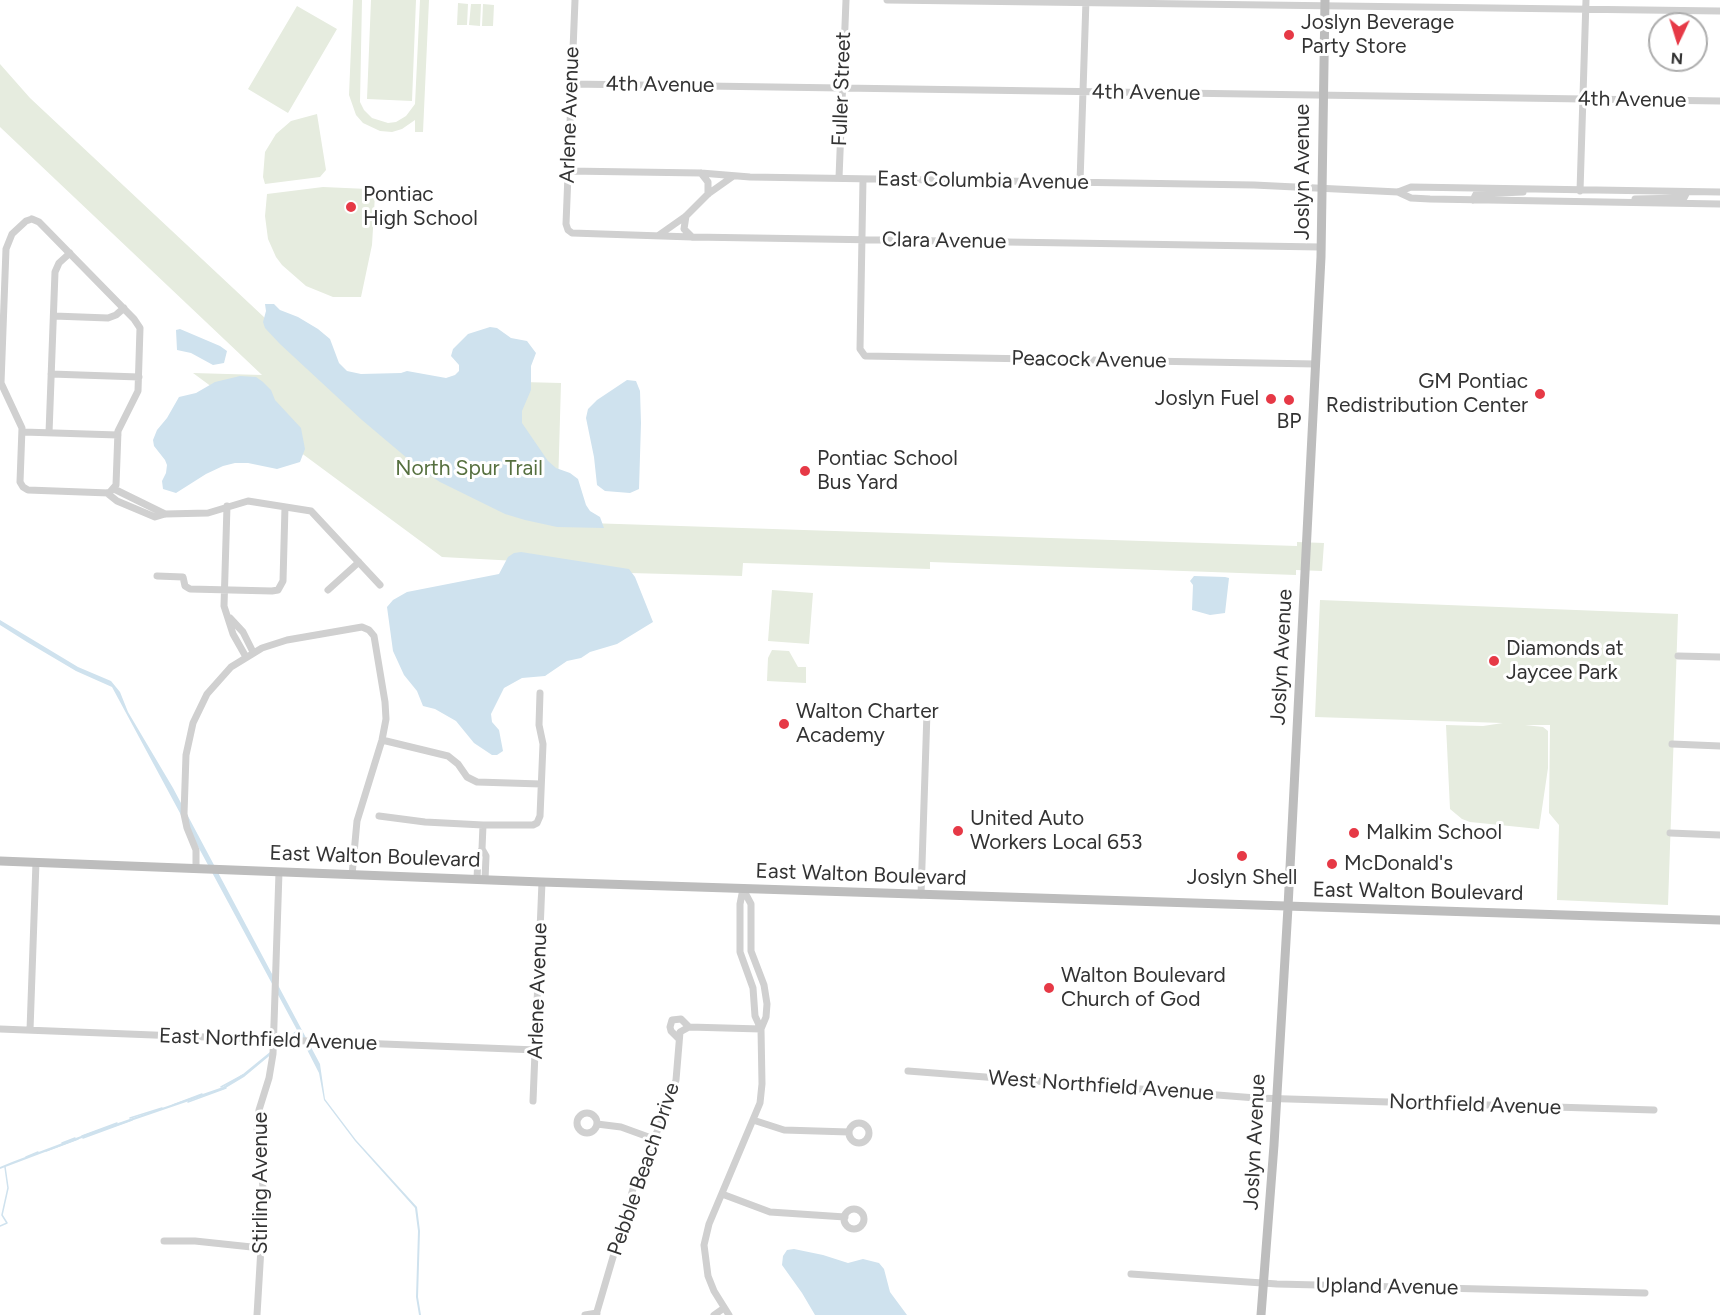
<!DOCTYPE html>
<html>
<head>
<meta charset="utf-8">
<style>
  body { margin:0 }
  #map { position:relative; width:1720px; height:1315px; overflow:hidden; background:#fff; font-family:Figtree,sans-serif }
  canvas { display:block }
  .north { position:absolute; left:1648px; top:12px; width:60px; height:60px; box-sizing:border-box; background:#fff; border:2px solid #adadad; border-radius:50%; rotate:184deg; font-size:16px; font-weight:700; line-height:24px; text-align:center; color:#333 }
  .north::after { content:''; display:block; margin:auto; width:21px; height:27px; background:#e63946; clip-path:polygon(50% 0,100% 100%,50% 72%,0 100%) }
</style>
</head>
<body>
<div id="map">
<canvas width="1720" height="1315"></canvas>
<div class="north">N</div>
</div>
<script>
const ctx = document.querySelector('canvas').getContext('2d');
ctx.lineJoin = 'round';
function fill(path, color) { ctx.fillStyle = color; ctx.fill(path, 'evenodd'); }
const poly = rows => new Path2D(rows.map(r => 'M' + r).join(''));
function stroke(path, color, width, dash) { ctx.strokeStyle = color; ctx.lineWidth = width; ctx.lineCap = dash ? 'butt' : 'round'; ctx.setLineDash(dash || []); ctx.stroke(path); }
function label(font, color, halo, rows, align = 'center') {
  ctx.font = font + ' Figtree,sans-serif'; ctx.lineWidth = 6; ctx.setLineDash([]); ctx.textBaseline = 'middle'; ctx.strokeStyle = halo; ctx.fillStyle = color; for (const [text, x, y, turn = 0] of rows) {
    ctx.save(); ctx.translate(x, y); ctx.rotate((+turn || 0) * Math.PI / 180); ctx.textAlign = isNaN(turn) ? turn : align; if (halo) ctx.strokeText(text, 0, 0); ctx.fillText(text, 0, 0); ctx.restore();
  }
}
const green = poly([
  [353,0,362,0,360,102,364,110,372,118,388,123,396,122,406,116,415,104,420,0,429,0,423,132,415,132,415,120,402,129,392,132,380,131,363,123,356,115,349,95],
  [371,0,416,0,412,101,367,99],
  [458,3,468,4,467,25,457,25],
  [471,4,481,4,480,26,469,25],
  [483,4,494,5,493,26,482,26],
  [297,6,337,29,288,113,248,89],
  [0,64,30,98,328,377,561,383,557,522,1297,546,1297,542,1324,543,1322,571,1296,570,1296,575,930,562,930,569,743,563,742,576,555,571,555,563,442,557,193,373,262,375,0,127],
  [317,114,326,170,320,177,265,184,263,177,265,152,276,134,291,121],
  [323,187,368,189,375,195,372,245,361,297,333,297,306,286,282,265,276,257,268,239,265,216,267,194],
  [772,590,813,593,809,644,768,641],
  [1320,600,1678,614,1668,905,1557,900,1559,825,1549,813,1550,725,1525,725,1543,727,1548,731,1548,768,1539,829,1470,822,1462,819,1450,809,1446,725,1483,726,1503,723,1315,717],
  [772,650,789,651,798,667,806,667,806,683,767,681,768,658]
]);
const water = poly([
  [265,304,274,304,280,310,298,317,318,329,330,339,339,363,347,371,361,374,401,373,407,371,446,378,455,375,459,371,459,365,451,356,453,349,468,334,490,327,497,328,511,338,527,341,536,353,531,366,531,390,522,411,522,423,548,461,556,468,570,473,578,479,586,505,590,511,600,517,604,528,557,527,525,520,505,514,440,482,420,469,362,420,280,344,265,328,263,322,266,311],
  [180,329,220,346,227,351,224,363,213,365,191,353,177,350,176,330],
  [240,376,256,377,263,382,271,390,275,400,301,428,305,449,300,462,277,469,248,463,235,463,223,466,206,474,176,493,163,489,162,481,166,473,167,465,165,460,154,446,153,440,157,430,167,418,179,397,196,393,215,382],
  [627,380,636,381,640,391,641,423,639,489,630,493,605,491,597,485,594,457,586,418,588,409,597,400],
  [521,552,629,569,635,577,653,622,617,644,590,652,581,658,567,661,545,676,522,678,504,688,491,714,492,722,499,730,503,751,497,755,492,755,474,743,456,721,435,709,423,706,417,691,404,675,393,651,387,607,393,600,407,592,499,574,508,557,514,553],
  [1194,576,1225,577,1229,578,1225,613,1210,615,1192,610,1193,585,1190,581],
  [0,620,78,667,111,681,120,692,128,712,173,788,320,1064,325,1099,356,1140,417,1207,420,1231,418,1297,421,1315,419,1315,416,1297,418,1231,415,1208,355,1141,324,1100,319,1073,298,1032,244,1077,224,1089,90,1135,0,1169,0,1167,12,1162,89,1133,223,1087,243,1074,297,1030,112,687,76,671,27,642,0,625],
  [794,1249,823,1255,848,1263,863,1259,879,1263,884,1269,890,1292,907,1315,815,1315,802,1293,782,1265,783,1256,787,1250]
]);
const stream = poly([
  [221,1087,243,1075],
  [188,1102,226,1088],
  [173,1105,202,1094],
  [130,1118,162,1108],
  [82,1136,117,1123],
  [83,1138,132,1120],
  [62,1143,75,1138],
  [46,1151,78,1139],
  [26,1157,38,1152],
  [0,1226,7,1223,2,1215,8,1188,5,1167]
]);
const street = poly([
  [575,0,566,224,568,230,572,233,692,237,1321,247],
  [887,0,1720,11],
  [571,84,1720,101],
  [568,171,701,173,750,177,1254,185,1398,192,1411,187,1720,192],
  [701,173,708,182,708,194],
  [839,178,846,0],
  [863,179,860,349,865,356,1316,364],
  [1080,182,1086,0],
  [1580,191,1586,0],
  [1398,192,1411,198,1430,199,1720,204],
  [1635,199,1684,198,1687,192],
  [1473,200,1476,194,1523,192],
  [686,216,684,229,692,237],
  [32,219,39,222,134,319,140,328,138,391,118,431,116,485,109,493,28,490,23,487,20,482,22,428,1,383,6,249,12,234,26,221,32,219],
  [659,235,686,216,708,194,732,177],
  [54,316,108,318,116,315,124,308],
  [51,374,139,377],
  [23,432,118,435],
  [49,433,55,272,59,263,70,253],
  [114,489,165,514],
  [107,493,117,501,155,517,165,514,208,513,248,501,311,511,380,585],
  [227,506,224,606,233,634,246,657],
  [157,576,183,577,185,586,190,589,272,591,278,590,283,581,285,507],
  [328,590,359,562],
  [230,618,243,632,253,652],
  [1678,656,1720,657],
  [382,740,448,756,458,764,467,777,477,782,541,784],
  [1672,744,1720,746],
  [379,816,425,822,483,825,533,825,537,823,540,816,543,744,539,725,540,693],
  [483,825,482,849,486,856,485,880],
  [1670,833,1720,835],
  [196,869,196,850,187,828,184,814,186,755,193,723,207,694,231,667,262,648,287,640,362,627,369,630,374,636,385,702,386,719,382,740,357,821,352,875],
  [477,879,478,856,482,849],
  [743,889,740,904,740,952,753,988,755,1016,761,1029],
  [921,895,927,712],
  [0,1029,537,1050],
  [30,1030,36,862],
  [678,1038,671,1031,670,1027,672,1020,681,1019,689,1027],
  [908,1071,1256,1098,1654,1110],
  [533,1101,542,882],
  '577 1123a10 10 0 1 1 20 0a10 10 0 1 1-20 0Z',
  [753,1120,784,1130,849,1132],
  '849 1133a10 10 0 1 1 20 0a10 10 0 1 1-20 0Z',
  [597,1124,621,1127,654,1139],
  [722,1194,770,1212,845,1217],
  '844 1219a10 10 0 1 1 20 0a10 10 0 1 1-20 0Z',
  [164,1241,195,1241,261,1248],
  [1131,1274,1277,1284,1645,1293],
  [257,1315,264,1197,257,1131,259,1110,269,1078,273,1054,279,872],
  [585,1315,597,1313],
  [596,1315,633,1189,669,1103,676,1080,680,1032,689,1027,761,1029],
  [714,1315,724,1308],
  [729,1315,714,1291,708,1276,704,1245,709,1224,760,1103,762,1084,761,1029,766,1017,767,1004,764,985,751,951,751,904,743,889]
]);
const secondary = poly([
  [0,861,542,882,1720,920],
  [1261,1315,1274,1145,1288,907,1313,415,1321,257,1325,0]
]);
const markers = [
  [1289,35,6,"#e63946"],
  [351,207,6,"#e63946"],
  [1540,394,6,"#e63946"],
  [1271,399,6,"#e63946"],
  [1289,400,6,"#e63946"],
  [805,471,6,"#e63946"],
  [1494,661,6,"#e63946"],
  [784,724,6,"#e63946"],
  [958,831,6,"#e63946"],
  [1354,833,6,"#e63946"],
  [1242,856,6,"#e63946"],
  [1332,864,6,"#e63946"],
  [1049,988,6,"#e63946"]
];
const poiNames = [
  ["Joslyn Beverage",1301,23],
  ["Party Store",1301,47],
  ["Pontiac",363,195],
  ["High School",363,219],
  ["GM Pontiac",1528,382,"right"],
  ["Redistribution Center",1528,406,"right"],
  ["Joslyn Fuel",1259,399,"right"],
  ["BP",1289,422,"center"],
  ["Pontiac School",817,459],
  ["Bus Yard",817,483],
  ["Diamonds at",1506,649],
  ["Jaycee Park",1506,673],
  ["Walton Charter",796,712],
  ["Academy",796,736],
  ["United Auto",970,819],
  ["Workers Local 653",970,843],
  ["Malkim School",1366,833],
  ["McDonald's",1344,864],
  ["Joslyn Shell",1242,878,"center"],
  ["Walton Boulevard",1061,976],
  ["Church of God",1061,1000]
];
const streetNames = [
  ["4th Avenue",660,85,1],
  ["Fuller Street",842,89,-88],
  ["4th Avenue",1146,93,1],
  ["4th Avenue",1632,100,1],
  ["Arlene Avenue",570,115,-88],
  ["Joslyn Avenue",1303,172,-90],
  ["East Columbia Avenue",983,181,1],
  ["Clara Avenue",944,241,1],
  ["Peacock Avenue",1089,360,1],
  ["Joslyn Avenue",1282,657,-87],
  ["East Walton Boulevard",375,857,2],
  ["East Walton Boulevard",861,875,2],
  ["East Walton Boulevard",1418,892,1],
  ["Arlene Avenue",538,991,-88],
  ["East Northfield Avenue",268,1040,2],
  ["West Northfield Avenue",1101,1086,4],
  ["Northfield Avenue",1475,1105,2],
  ["Joslyn Avenue",1255,1142,-87],
  ["Pebble Beach Drive",644,1169,-71],
  ["Stirling Avenue",261,1183,-90],
  ["Upland Avenue",1387,1287,1]
];
const parkNames = [
  ["North Spur Trail",469,469]
];
fill(green, '#e6ecdf');
fill(water, '#cfe2ee');
stroke(stream, '#cfe2ee', 1.5);
stroke(street, '#d0d0d0', 7);
stroke(secondary, '#bdbdbd', 9);
for (const [x, y, r, color] of markers) { const dot = new Path2D(); dot.arc(x, y, r, 0, 2 * Math.PI); ctx.fillStyle = color; ctx.fill(dot); stroke(dot, '#fff', 2); }
label('21px', '#333', '#fff', poiNames, 'left');
label('21px', '#333', '#fff', streetNames);
label('21px', '#56703f', '#fff', parkNames);
</script>
</body>
</html>
